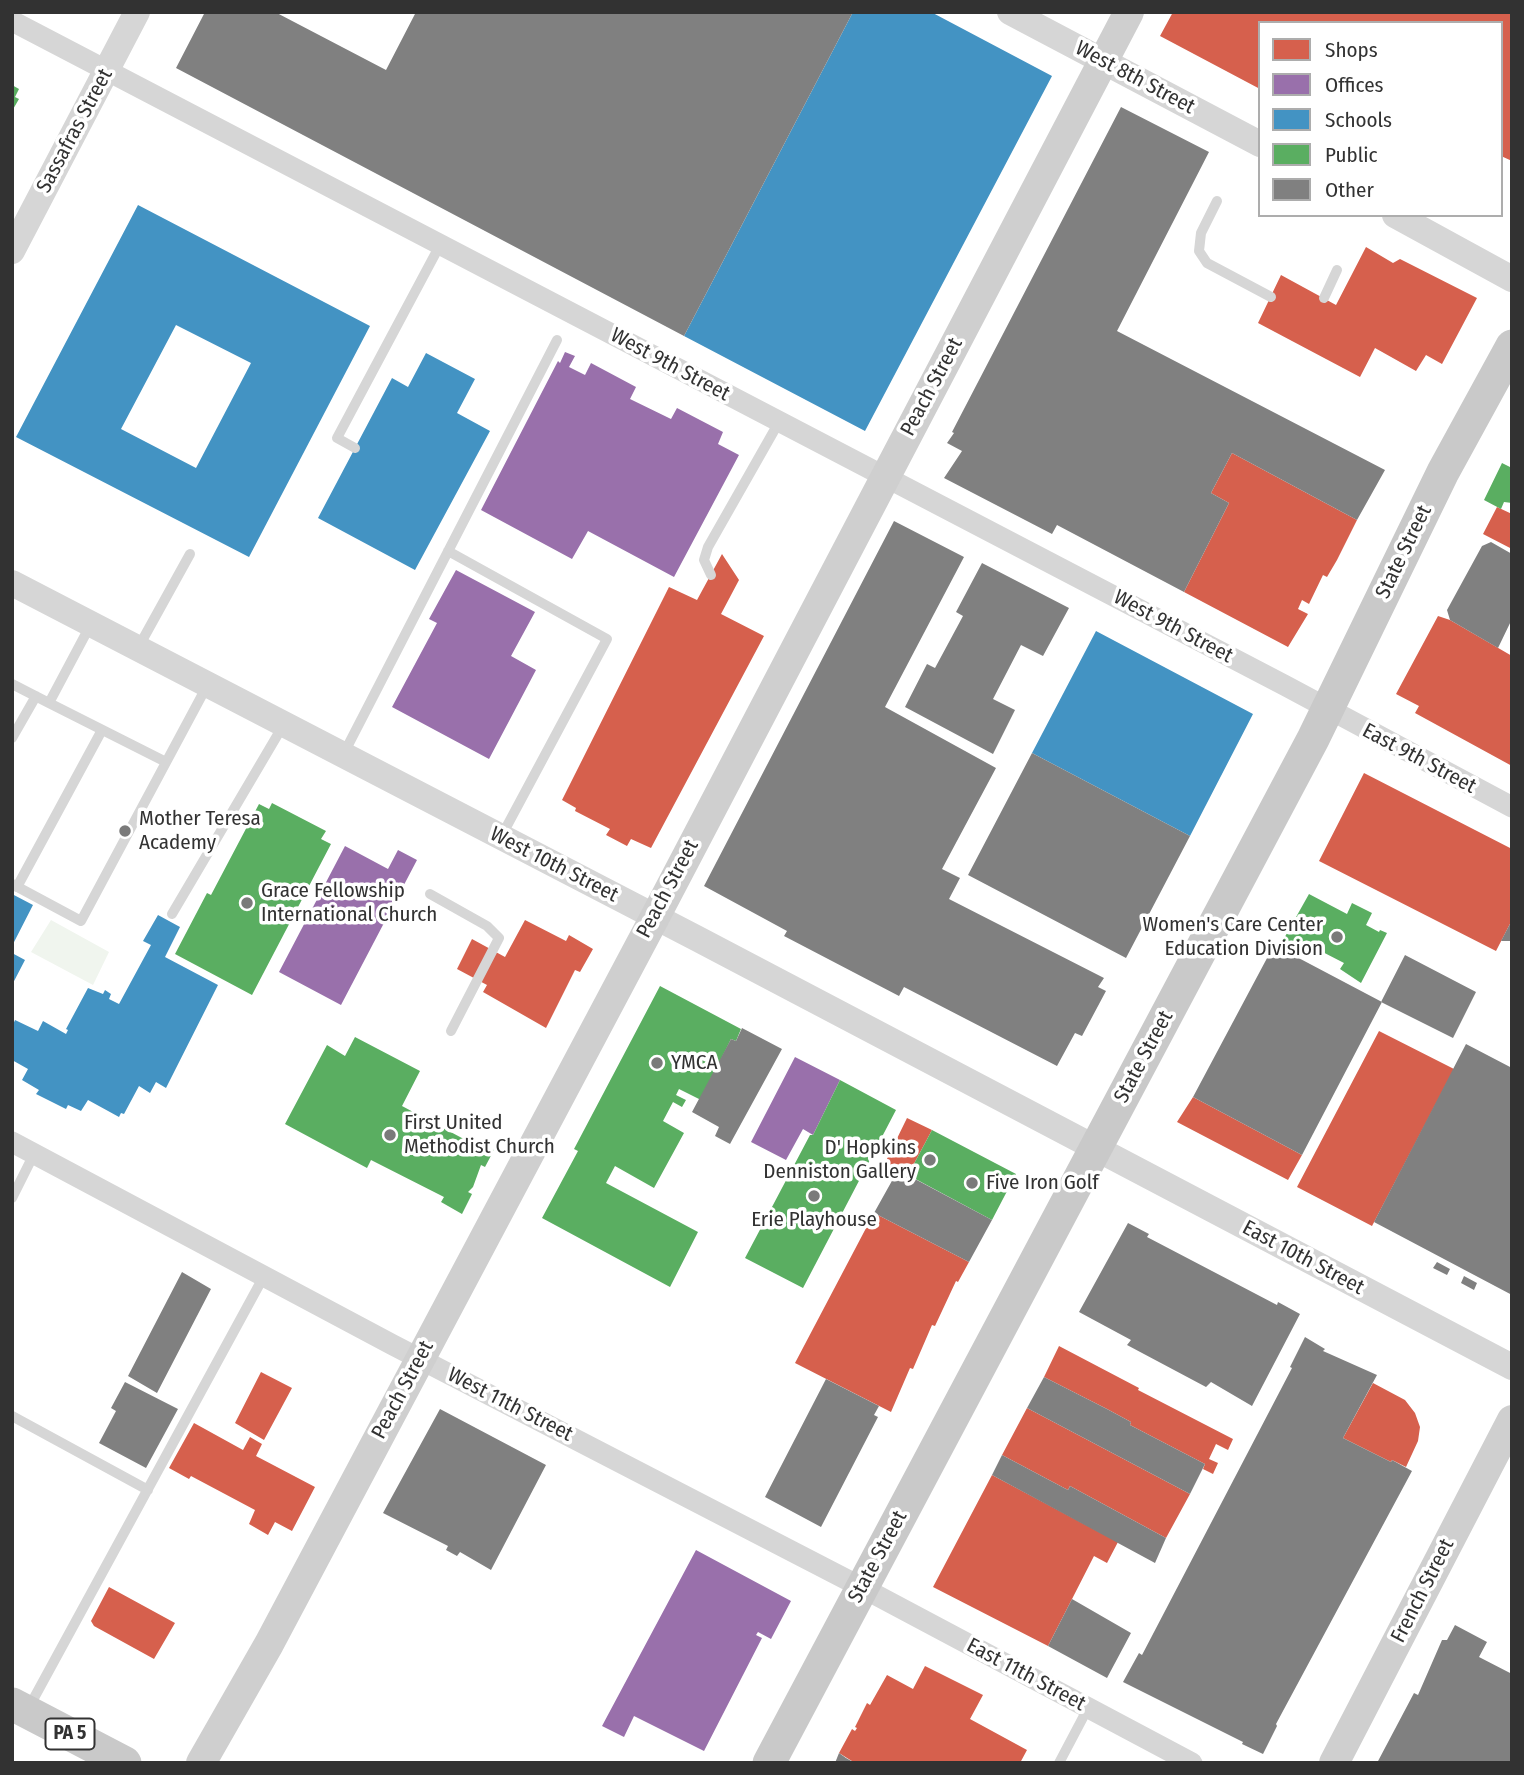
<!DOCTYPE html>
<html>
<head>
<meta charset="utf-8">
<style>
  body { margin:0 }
  #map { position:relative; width:1524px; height:1775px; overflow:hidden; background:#fff; font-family:"Fira Sans Condensed",sans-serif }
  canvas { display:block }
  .frame { position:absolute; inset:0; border:14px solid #323232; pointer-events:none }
  .legend { position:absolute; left:1258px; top:21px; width:245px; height:196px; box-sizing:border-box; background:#fff; border:2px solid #adadad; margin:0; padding:9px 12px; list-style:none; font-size:21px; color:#323232 }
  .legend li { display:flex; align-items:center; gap:14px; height:35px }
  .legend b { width:35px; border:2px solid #adadad }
</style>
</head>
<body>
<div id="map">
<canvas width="1524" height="1775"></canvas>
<div class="frame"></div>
<ul class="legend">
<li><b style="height:19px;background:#d6604d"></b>Shops</li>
<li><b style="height:19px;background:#9970ab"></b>Offices</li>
<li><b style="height:19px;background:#4393c3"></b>Schools</li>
<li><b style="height:19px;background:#5aae61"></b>Public</li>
<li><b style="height:19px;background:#808080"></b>Other</li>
</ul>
</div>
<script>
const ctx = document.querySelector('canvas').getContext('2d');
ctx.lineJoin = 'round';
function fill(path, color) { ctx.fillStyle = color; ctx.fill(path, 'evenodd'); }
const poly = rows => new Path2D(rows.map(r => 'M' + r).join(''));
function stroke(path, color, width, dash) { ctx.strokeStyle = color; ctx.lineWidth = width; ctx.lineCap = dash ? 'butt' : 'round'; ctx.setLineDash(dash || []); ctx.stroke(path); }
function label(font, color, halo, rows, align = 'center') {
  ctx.font = font + ' "Fira Sans Condensed",sans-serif'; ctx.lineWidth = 7; ctx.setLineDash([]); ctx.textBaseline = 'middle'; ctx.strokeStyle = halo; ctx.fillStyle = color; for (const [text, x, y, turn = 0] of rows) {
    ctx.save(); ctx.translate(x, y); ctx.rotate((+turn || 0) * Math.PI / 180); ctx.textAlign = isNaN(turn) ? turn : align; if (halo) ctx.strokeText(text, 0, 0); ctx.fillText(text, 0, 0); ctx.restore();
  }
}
const green = poly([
  [51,920,109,952,93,985,31,952]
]);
const shops = poly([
  [1173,12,1512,12,1512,161,1501,156,1501,23,1260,23,1260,89,1160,36],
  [1366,247,1393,263,1400,259,1477,298,1442,364,1426,355,1416,371,1375,348,1360,377,1258,323,1281,275,1336,305],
  [1232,453,1357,520,1337,560,1327,577,1323,575,1309,604,1302,600,1298,609,1308,614,1288,647,1184,592,1229,503,1211,493],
  [1497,507,1512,514,1512,549,1483,534],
  [722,554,739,580,721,614,764,636,651,848,631,839,627,846,606,835,610,829,575,811,576,808,562,800,669,587,697,600],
  [1438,616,1450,620,1512,656,1512,766,1415,713,1419,706,1396,694],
  [1364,773,1512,849,1512,920,1496,951,1319,861],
  [525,920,566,941,569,935,593,949,580,972,575,970,546,1028,483,992,487,985,457,969,472,939,505,957],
  [1379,1031,1454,1069,1372,1226,1297,1187],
  [1193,1097,1302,1155,1288,1180,1177,1122],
  [907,1118,932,1130,908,1175,885,1163],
  [874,1213,969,1262,958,1282,956,1281,935,1326,932,1325,913,1369,910,1368,891,1412,795,1363],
  [1059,1346,1139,1388,1138,1390,1233,1439,1228,1450,1216,1444,1209,1459,1218,1463,1213,1474,1203,1469,1205,1464,1130,1425,1131,1422,1107,1409,1044,1377],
  [261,1372,292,1388,264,1440,235,1423],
  [1373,1383,1405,1400,1415,1413,1420,1427,1418,1441,1406,1467,1392,1460,1391,1462,1343,1438],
  [1027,1408,1190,1494,1166,1538,1070,1486,1068,1490,1002,1455],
  [194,1423,243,1450,250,1437,262,1444,256,1456,315,1487,292,1531,275,1522,268,1535,249,1524,255,1510,191,1476,189,1479,169,1468],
  [992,1475,1118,1542,1107,1563,1094,1556,1048,1646,933,1587],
  [109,1587,175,1623,154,1659,94,1626,91,1621],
  [925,1666,983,1695,970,1719,1027,1750,1020,1763,855,1763,839,1753,852,1729,855,1731,857,1728,855,1727,867,1703,870,1705,887,1675,913,1689]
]);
const offices = poly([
  [565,352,575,356,569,367,585,375,591,363,636,387,630,399,671,419,677,408,723,432,718,444,739,455,674,577,588,531,572,559,481,510,558,361,560,363],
  [456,570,535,612,511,656,536,670,489,759,392,707,437,623,429,619],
  [345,846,388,869,398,850,417,860,341,1005,279,972],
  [795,1057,840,1080,813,1135,803,1129,786,1160,751,1142],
  [696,1550,791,1601,771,1639,758,1632,756,1635,762,1638,704,1751,634,1716,624,1737,602,1726]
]);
const schools = poly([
  [853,12,931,12,1052,76,865,431,684,336],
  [138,205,370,326,249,557,16,437],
  [176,325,251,363,196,468,121,429],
  [426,353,475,379,457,413,490,431,415,570,318,518,392,378,408,387],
  [1096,631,1253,714,1190,836,1032,753],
  [12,894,33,905,12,946],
  [158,915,180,927,165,957,218,985,166,1088,156,1082,150,1093,139,1086,124,1114,121,1113,119,1117,88,1100,81,1111,68,1105,66,1109,36,1094,39,1090,22,1080,28,1069,12,1060,12,1027,15,1020,38,1031,43,1021,66,1034,68,1030,66,1029,88,988,103,994,105,990,111,994,109,999,119,1004,151,945,143,941],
  [12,953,25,960,12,985]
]);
const public = poly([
  [12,85,19,89,15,97,19,99,12,111],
  [1502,463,1512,468,1512,503,1504,502,1501,509,1484,500],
  [272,803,326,831,321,839,331,844,252,995,175,954,207,893,211,895,259,804,269,809],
  [1309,894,1347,914,1352,903,1372,913,1366,925,1379,932,1380,930,1387,933,1361,983,1340,969,1344,963,1309,945,1305,952,1289,943,1288,945,1282,942],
  [660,986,741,1029,736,1041,731,1039,701,1100,679,1089,676,1095,686,1100,682,1107,673,1102,663,1121,684,1133,654,1188,615,1166,606,1183,698,1232,670,1287,542,1218,578,1151,574,1149],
  [355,1037,420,1071,402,1106,475,1145,476,1141,494,1150,485,1167,481,1165,473,1187,468,1192,472,1194,462,1214,441,1202,444,1197,371,1160,367,1168,285,1124,327,1045,345,1056],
  [840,1080,896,1110,803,1288,745,1258,810,1135,813,1135],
  [932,1130,1016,1174,992,1220,908,1175]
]);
const building = poly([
  [205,12,275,12,386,70,416,12,853,12,684,336,176,68],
  [1121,107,1209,152,1117,331,1385,470,1357,520,1232,453,1211,493,1229,503,1184,592,1057,525,1052,534,944,478,962,451,947,443,954,433,952,432],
  [894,521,964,557,885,707,996,768,942,869,960,878,949,899,1104,978,1098,987,1106,991,1082,1036,1075,1033,1057,1066,904,987,899,996,784,936,787,931,704,886],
  [1491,542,1512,554,1512,619,1498,648,1450,620,1447,610,1482,546],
  [982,563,1069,608,1043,656,1021,645,993,699,1015,710,993,754,905,707,927,664,935,668,963,616,956,612],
  [1032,753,1190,836,1126,958,968,875],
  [1512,920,1512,941,1501,941],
  [1274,945,1382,1002,1302,1155,1193,1097],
  [1405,955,1476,992,1453,1038,1381,1002],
  [742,1028,782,1049,730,1144,715,1136,719,1127,692,1112,731,1039,736,1041],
  [1466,1044,1512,1068,1512,1295,1374,1222],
  [898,1170,992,1220,969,1262,874,1213],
  [1128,1223,1149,1234,1147,1237,1277,1305,1278,1302,1300,1314,1252,1406,1211,1382,1206,1387,1127,1345,1131,1340,1079,1312],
  [1437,1262,1450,1269,1447,1275,1433,1268],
  [182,1272,211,1289,157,1393,128,1376],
  [1464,1276,1477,1283,1474,1290,1461,1283],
  [1305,1337,1325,1349,1323,1351,1377,1375,1343,1438,1391,1462,1392,1460,1412,1471,1276,1724,1277,1726,1263,1754,1242,1744,1243,1742,1123,1682,1139,1653,1142,1655,1292,1368,1290,1367],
  [1044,1377,1107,1409,1131,1422,1130,1425,1205,1464,1190,1494,1027,1408],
  [826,1379,879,1406,874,1415,878,1417,821,1527,765,1497],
  [125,1382,178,1409,146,1468,99,1443,116,1411,111,1408],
  [440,1409,546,1465,491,1570,460,1552,457,1556,446,1550,448,1546,383,1513],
  [1002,1455,1068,1490,1070,1486,1166,1538,1155,1563,992,1475],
  [1072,1599,1131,1633,1107,1678,1048,1646],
  [1455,1625,1487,1642,1479,1657,1512,1674,1512,1763,1377,1763,1414,1693,1418,1695,1442,1640,1447,1640],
  [839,1753,846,1758,855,1763,835,1763]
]);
const service = poly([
  [1217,201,1201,233,1199,251,1207,263,1271,297],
  [1324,298,1337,270],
  [355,448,337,438,440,245],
  [448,551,607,639,501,837],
  [711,575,704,560,708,547,779,422],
  [138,648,190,554],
  [12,684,49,703,91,624],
  [49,703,166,762],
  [12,738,36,696],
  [343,755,557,340],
  [12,884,81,921,208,684],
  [17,887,102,730],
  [430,894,487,926,499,938,451,1031],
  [172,914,284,724],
  [12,1198,34,1154],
  [12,1416,148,1490],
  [28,1709,264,1276],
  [1059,1763,1088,1708]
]);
const minor = poly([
  [12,21,1286,686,1512,807],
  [12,1142,393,1345,861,1587,1192,1763]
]);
const tertiary = poly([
  [1010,12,1260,144],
  [1395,215,1512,279],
  [12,251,137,12],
  [12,583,698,939,1512,1367]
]);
const secondary = poly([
  [201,1763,269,1644,655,917,1129,12],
  [1334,1763,1512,1420]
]);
const primary = poly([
  [12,1704,125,1763],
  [769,1763,1313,739,1443,472,1512,346]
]);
const markers = [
  [125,831,7,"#7a7a7a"],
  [247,903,7,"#7a7a7a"],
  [1337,937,7,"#7a7a7a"],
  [657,1063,7,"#7a7a7a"],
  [390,1135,7,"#7a7a7a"],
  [930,1160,7,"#7a7a7a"],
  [972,1183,7,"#7a7a7a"],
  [814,1196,7,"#7a7a7a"]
];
const shields = [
  [70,1734,49]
];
const shieldNames = [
  ["PA 5",70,1734]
];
const streetNames = [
  ["West 8th Street",1135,78,28],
  ["Sassafras Street",75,131,-62],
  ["West 9th Street",670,365,28],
  ["Peach Street",932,387,-62],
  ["State Street",1404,552,-64],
  ["West 9th Street",1173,627,28],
  ["East 9th Street",1419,759,28],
  ["West 10th Street",554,865,27],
  ["Peach Street",668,889,-62],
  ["State Street",1144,1057,-62],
  ["East 10th Street",1303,1258,28],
  ["Peach Street",403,1390,-62],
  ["West 11th Street",510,1405,27],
  ["State Street",878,1557,-62],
  ["French Street",1423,1591,-63],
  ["East 11th Street",1026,1675,28]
];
const poiNames = [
  ["Mother Teresa",139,819],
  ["Academy",139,843],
  ["Grace Fellowship",261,891],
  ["International Church",261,915],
  ["Women's Care Center",1323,925,"right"],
  ["Education Division",1323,949,"right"],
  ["YMCA",671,1063],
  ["First United",404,1123],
  ["Methodist Church",404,1147],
  ["D' Hopkins",916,1148,"right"],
  ["Denniston Gallery",916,1172,"right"],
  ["Five Iron Golf",986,1183],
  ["Erie Playhouse",814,1220,"center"]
];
fill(green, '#f0f5ee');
fill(shops, '#d6604d');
fill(offices, '#9970ab');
fill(schools, '#4393c3');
fill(public, '#5aae61');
fill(building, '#808080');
stroke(service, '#d6d6d6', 10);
stroke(minor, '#d6d6d6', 21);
stroke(tertiary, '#d6d6d6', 26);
stroke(secondary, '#cfcfcf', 30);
stroke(primary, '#c9c9c9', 33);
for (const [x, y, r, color] of markers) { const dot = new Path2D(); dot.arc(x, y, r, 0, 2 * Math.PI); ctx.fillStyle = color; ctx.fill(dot); stroke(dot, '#fff', 2.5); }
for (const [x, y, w] of shields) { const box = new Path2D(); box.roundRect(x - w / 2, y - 15.5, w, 31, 5); ctx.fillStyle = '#fff'; ctx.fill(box); stroke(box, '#323232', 2); }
label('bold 19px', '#323232', null, shieldNames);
label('21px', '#323232', '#fff', streetNames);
label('21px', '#323232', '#fff', poiNames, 'left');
</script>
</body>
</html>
